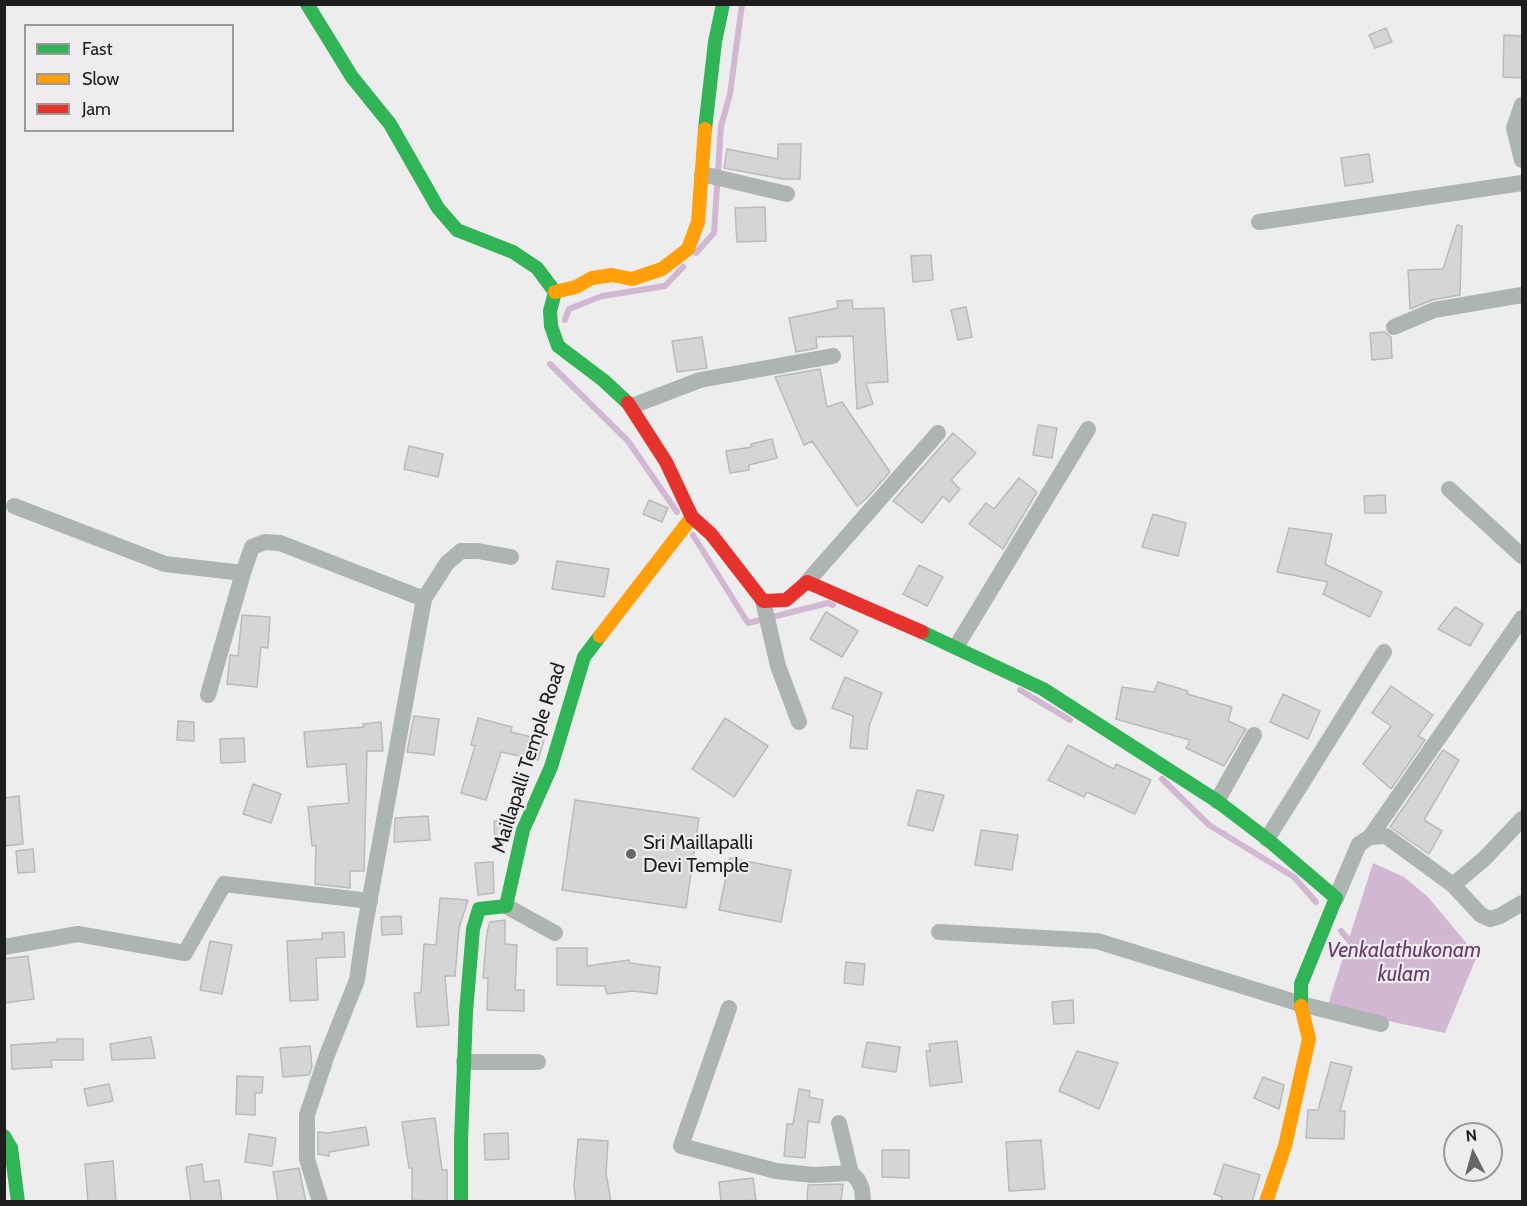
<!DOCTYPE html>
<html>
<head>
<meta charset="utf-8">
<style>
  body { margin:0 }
  #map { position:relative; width:1527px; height:1206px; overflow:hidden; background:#ededed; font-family:Cabin,sans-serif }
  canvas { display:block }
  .frame { position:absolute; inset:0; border:6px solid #1f1e1f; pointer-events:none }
  .legend { position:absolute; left:24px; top:24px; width:210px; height:108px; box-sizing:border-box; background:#eeecee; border:2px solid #9b9a9b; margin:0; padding:8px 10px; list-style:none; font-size:18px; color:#1f1e1f }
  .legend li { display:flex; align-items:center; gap:12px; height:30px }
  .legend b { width:30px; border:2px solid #9b9a9b }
  .north { position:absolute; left:1443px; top:1122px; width:60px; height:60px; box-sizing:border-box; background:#eeecee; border:2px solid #9b9a9b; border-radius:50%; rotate:354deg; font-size:16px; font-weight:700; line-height:24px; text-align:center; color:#1f1e1f }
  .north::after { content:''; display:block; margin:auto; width:21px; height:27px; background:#676667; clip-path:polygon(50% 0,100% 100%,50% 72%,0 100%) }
</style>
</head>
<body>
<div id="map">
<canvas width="1527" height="1206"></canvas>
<div class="frame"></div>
<ul class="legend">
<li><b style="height:8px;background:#30b455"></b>Fast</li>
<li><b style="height:8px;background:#ff9f0a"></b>Slow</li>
<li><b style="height:8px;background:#e5322d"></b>Jam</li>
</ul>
<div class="north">N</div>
</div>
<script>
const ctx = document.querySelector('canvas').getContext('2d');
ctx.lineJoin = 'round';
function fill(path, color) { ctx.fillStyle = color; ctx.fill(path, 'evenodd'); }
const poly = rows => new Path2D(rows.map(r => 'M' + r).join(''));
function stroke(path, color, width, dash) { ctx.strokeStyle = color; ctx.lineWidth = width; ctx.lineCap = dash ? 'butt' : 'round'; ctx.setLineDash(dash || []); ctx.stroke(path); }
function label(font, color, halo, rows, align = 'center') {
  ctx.font = font + ' Cabin,sans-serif'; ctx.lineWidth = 4.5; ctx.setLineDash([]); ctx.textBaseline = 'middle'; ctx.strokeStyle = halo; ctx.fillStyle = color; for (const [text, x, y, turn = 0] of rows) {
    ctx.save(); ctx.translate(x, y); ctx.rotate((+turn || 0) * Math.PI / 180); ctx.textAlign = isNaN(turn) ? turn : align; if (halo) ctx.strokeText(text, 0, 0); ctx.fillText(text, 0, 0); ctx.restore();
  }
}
const water = poly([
  [1373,863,1404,877,1428,897,1477,956,1445,1033,1327,1008]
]);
const stream = poly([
  [696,253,714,233,721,126,730,94,742,4],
  [565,320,569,309,602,296,665,286,683,267],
  [550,364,628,441,677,512],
  [693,535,748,623,828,603,833,605],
  [1020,690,1070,720],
  [1162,779,1209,825,1294,877,1316,902],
  [1341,931,1353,945]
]);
const building = poly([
  [1386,28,1392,42,1375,48,1369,35,1386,28],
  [1504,35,1522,36,1522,78,1503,77,1504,35],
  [778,144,801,144,800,179,783,179,724,168,727,149,778,159,778,144],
  [1369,154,1373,182,1345,186,1341,158,1369,154],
  [765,207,766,241,737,242,735,208,765,207],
  [1457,225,1462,226,1460,295,1432,300,1410,309,1408,270,1443,269,1457,225],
  [931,255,933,280,913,282,911,256,931,255],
  [852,300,853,309,884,308,888,382,866,383,873,404,857,409,853,336,816,337,817,348,796,352,789,318,838,308,837,301,852,300],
  [966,307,972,337,958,340,951,310,966,307],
  [1385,332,1391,337,1392,358,1372,360,1370,333,1385,332],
  [702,337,707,368,677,372,672,341,702,337],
  [820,369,827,407,842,402,890,472,866,499,857,506,812,441,804,445,775,377,820,369],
  [1038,425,1057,428,1052,458,1033,455,1038,425],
  [953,433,976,453,951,480,960,489,949,502,943,496,922,523,893,501,953,433],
  [772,439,777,458,749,465,749,470,730,473,726,451,752,447,751,444,772,439],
  [409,446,443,454,438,477,404,469,409,446],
  [1019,478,1037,492,1003,549,969,524,986,503,994,509,1019,478],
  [1385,495,1386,513,1365,513,1364,496,1385,495],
  [649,500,668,508,662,522,643,514,649,500],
  [1153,514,1186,523,1178,556,1142,547,1153,514],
  [1289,528,1332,534,1325,564,1382,592,1370,617,1323,594,1328,582,1277,572,1289,528],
  [557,561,609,569,604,597,552,589,557,561],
  [919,565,943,577,927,606,903,594,919,565],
  [1455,607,1483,624,1470,646,1438,629,1455,607],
  [826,612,858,631,842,657,810,639,826,612],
  [242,615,270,617,268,648,261,647,257,687,227,684,230,655,238,656,242,615],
  [845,677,882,693,869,726,867,749,850,748,853,716,832,708,845,677],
  [1158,682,1188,691,1187,694,1232,707,1228,721,1246,729,1224,766,1186,748,1190,740,1116,719,1122,687,1154,692,1158,682],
  [1391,686,1433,715,1418,736,1425,740,1391,789,1363,764,1391,726,1372,713,1391,686],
  [1283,694,1320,711,1308,739,1270,722,1283,694],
  [414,716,439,719,434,755,407,752,414,716],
  [478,718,512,727,511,732,544,740,538,760,501,752,486,800,461,793,475,746,471,745,478,718],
  [725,718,768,746,734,797,692,769,725,718],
  [178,721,194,722,194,741,177,740,178,721],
  [381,722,383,751,367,751,364,871,350,871,350,888,315,884,316,845,312,846,308,807,349,803,346,764,307,767,304,732,364,727,363,724,381,722],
  [244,738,245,762,221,763,220,739,244,738],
  [1068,745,1114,769,1116,764,1151,780,1135,814,1087,792,1084,797,1048,780,1068,745],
  [1443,750,1459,760,1424,820,1442,831,1429,854,1390,827,1443,750],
  [253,784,281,794,271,823,243,814,253,784],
  [917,790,944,795,933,831,908,825,917,790],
  [19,796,23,844,4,846,4,798,19,796],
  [575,800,699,818,686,908,562,890,575,800],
  [428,816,430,840,394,842,395,818,428,816],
  [512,820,506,842,495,843,494,821,512,820],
  [981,830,1018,835,1012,870,975,865,981,830],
  [33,849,35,872,18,873,16,851,33,849],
  [730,858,791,870,781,922,719,910,730,858],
  [493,862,494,893,478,895,475,863,493,862],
  [440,898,468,900,459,928,455,976,445,976,449,1025,417,1027,414,993,421,993,424,944,436,945,440,898],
  [401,916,402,934,382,935,381,917,401,916],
  [505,920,505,944,517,945,515,990,524,990,524,1011,487,1010,488,978,483,978,487,932,490,922,505,920],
  [344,932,345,957,316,958,318,1000,290,1001,287,941,322,939,322,933,344,932],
  [210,941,232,945,222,994,200,990,210,941],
  [557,948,587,948,587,966,629,960,630,963,660,967,657,994,633,991,607,994,605,986,557,985,557,948],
  [28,956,34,999,4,1003,4,959,28,956],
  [846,962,865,964,863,985,844,983,846,962],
  [1073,1000,1074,1023,1054,1024,1052,1002,1073,1000],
  [151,1037,155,1058,112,1060,110,1044,151,1037],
  [57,1039,83,1039,83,1060,51,1060,52,1067,12,1069,11,1045,57,1042,57,1039],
  [957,1041,962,1082,930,1086,926,1051,930,1051,929,1044,957,1041],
  [867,1042,900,1047,896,1072,862,1067,867,1042],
  [310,1046,312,1067,309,1075,283,1077,280,1048,310,1046],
  [1077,1051,1118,1063,1099,1109,1059,1091,1077,1051],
  [1331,1062,1352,1067,1340,1111,1345,1111,1344,1139,1306,1138,1308,1110,1318,1110,1331,1062],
  [237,1076,263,1077,262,1093,255,1093,255,1115,236,1114,237,1076],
  [1263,1077,1284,1085,1279,1109,1254,1098,1263,1077],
  [109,1084,113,1101,88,1106,84,1089,109,1084],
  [799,1089,810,1091,809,1097,823,1100,819,1123,808,1121,805,1158,784,1156,787,1124,793,1124,799,1089],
  [435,1118,442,1170,447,1170,447,1202,412,1200,412,1168,409,1168,402,1122,435,1118],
  [366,1127,369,1145,329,1152,329,1156,318,1154,318,1132,328,1133,366,1127],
  [508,1133,509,1159,485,1160,484,1134,508,1133],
  [249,1134,276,1138,272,1166,245,1162,249,1134],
  [578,1139,608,1141,606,1173,611,1202,576,1202,574,1186,578,1139],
  [1041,1140,1045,1189,1009,1191,1006,1142,1041,1140],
  [882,1150,909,1150,909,1178,882,1177,882,1150],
  [113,1161,116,1201,88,1202,85,1164,113,1161],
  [202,1164,204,1182,219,1180,222,1202,191,1202,186,1167,202,1164],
  [1224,1164,1260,1175,1252,1202,1221,1202,1222,1197,1214,1194,1224,1164],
  [299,1168,306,1202,278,1202,273,1172,299,1168],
  [753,1178,756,1200,721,1202,719,1182,753,1178],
  [843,1184,841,1202,807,1202,808,1185,843,1184]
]);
const street = poly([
  [1522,105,1514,128,1522,160],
  [702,174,787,194],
  [1259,222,1522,183],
  [1394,327,1434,310,1522,295],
  [632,406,700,380,833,356],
  [1449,489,1522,556],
  [14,506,165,564,243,573],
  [807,582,938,433],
  [763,601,778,666,799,722],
  [956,647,1088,429],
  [208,695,243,573,252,547,265,542,280,543,424,599],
  [1217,801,1254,735],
  [1370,837,1522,618],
  [1267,839,1384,652],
  [1453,885,1484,859,1522,819],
  [1336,898,1359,844,1370,837,1386,836,1453,885,1481,915,1490,919,1500,916,1522,903],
  [506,906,555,933],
  [939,932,1097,941,1301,1004,1381,1024],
  [4,947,78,934,185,953,224,884,370,901],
  [729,1008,681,1146,776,1171,813,1175,851,1173,858,1180,862,1189,863,1202],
  [464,1062,538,1062],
  [839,1123,851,1173],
  [320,1202,307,1159,307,1115,327,1055,357,980,364,931,424,599,447,563,461,551,478,551,511,557]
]);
const fast = poly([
  [307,4,352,77,390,124,438,208,457,230,513,252,537,268,555,292,550,311,551,326,558,346,603,380,628,403],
  [705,129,715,42,723,4],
  [922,632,1043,689,1217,801,1267,839,1336,898,1301,984,1301,1006],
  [4,1136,11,1148,18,1202],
  [461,1202,461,1141,466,1012,473,929,479,909,506,906,523,830,551,767,584,657,600,636]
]);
const slow = poly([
  [555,292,576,287,592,278,612,275,632,279,662,269,688,249,698,222,705,129],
  [600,636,692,517],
  [1266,1202,1285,1146,1309,1039,1301,1006]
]);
const jam = poly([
  [628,403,666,462,692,517,711,534,763,601,786,600,807,582,922,632]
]);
const markers = [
  [631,854,6,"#676667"]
];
const streetNames = [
  ["Maillapalli Temple Road",529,758,-72]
];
const poiNames = [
  ["Sri Maillapalli",643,843],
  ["Devi Temple",643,866]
];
const waterNames = [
  ["Venkalathukonam",1404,951],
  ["kulam",1404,975]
];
fill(water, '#d2b7d3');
stroke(stream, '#d2b7d3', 6);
fill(building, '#d5d5d5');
stroke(building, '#bababa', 1.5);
stroke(street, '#aeb4b2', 16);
stroke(fast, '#30b455', 14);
stroke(slow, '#ff9f0a', 14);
stroke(jam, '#e5322d', 14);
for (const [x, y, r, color] of markers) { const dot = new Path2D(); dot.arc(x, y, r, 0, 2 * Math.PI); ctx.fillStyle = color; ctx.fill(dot); stroke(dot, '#eeecee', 2); }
label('20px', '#1f1e1f', '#eeecee', streetNames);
label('20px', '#1f1e1f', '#eeecee', poiNames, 'left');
label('italic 21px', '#6b3a6d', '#eeecee', waterNames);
</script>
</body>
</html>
